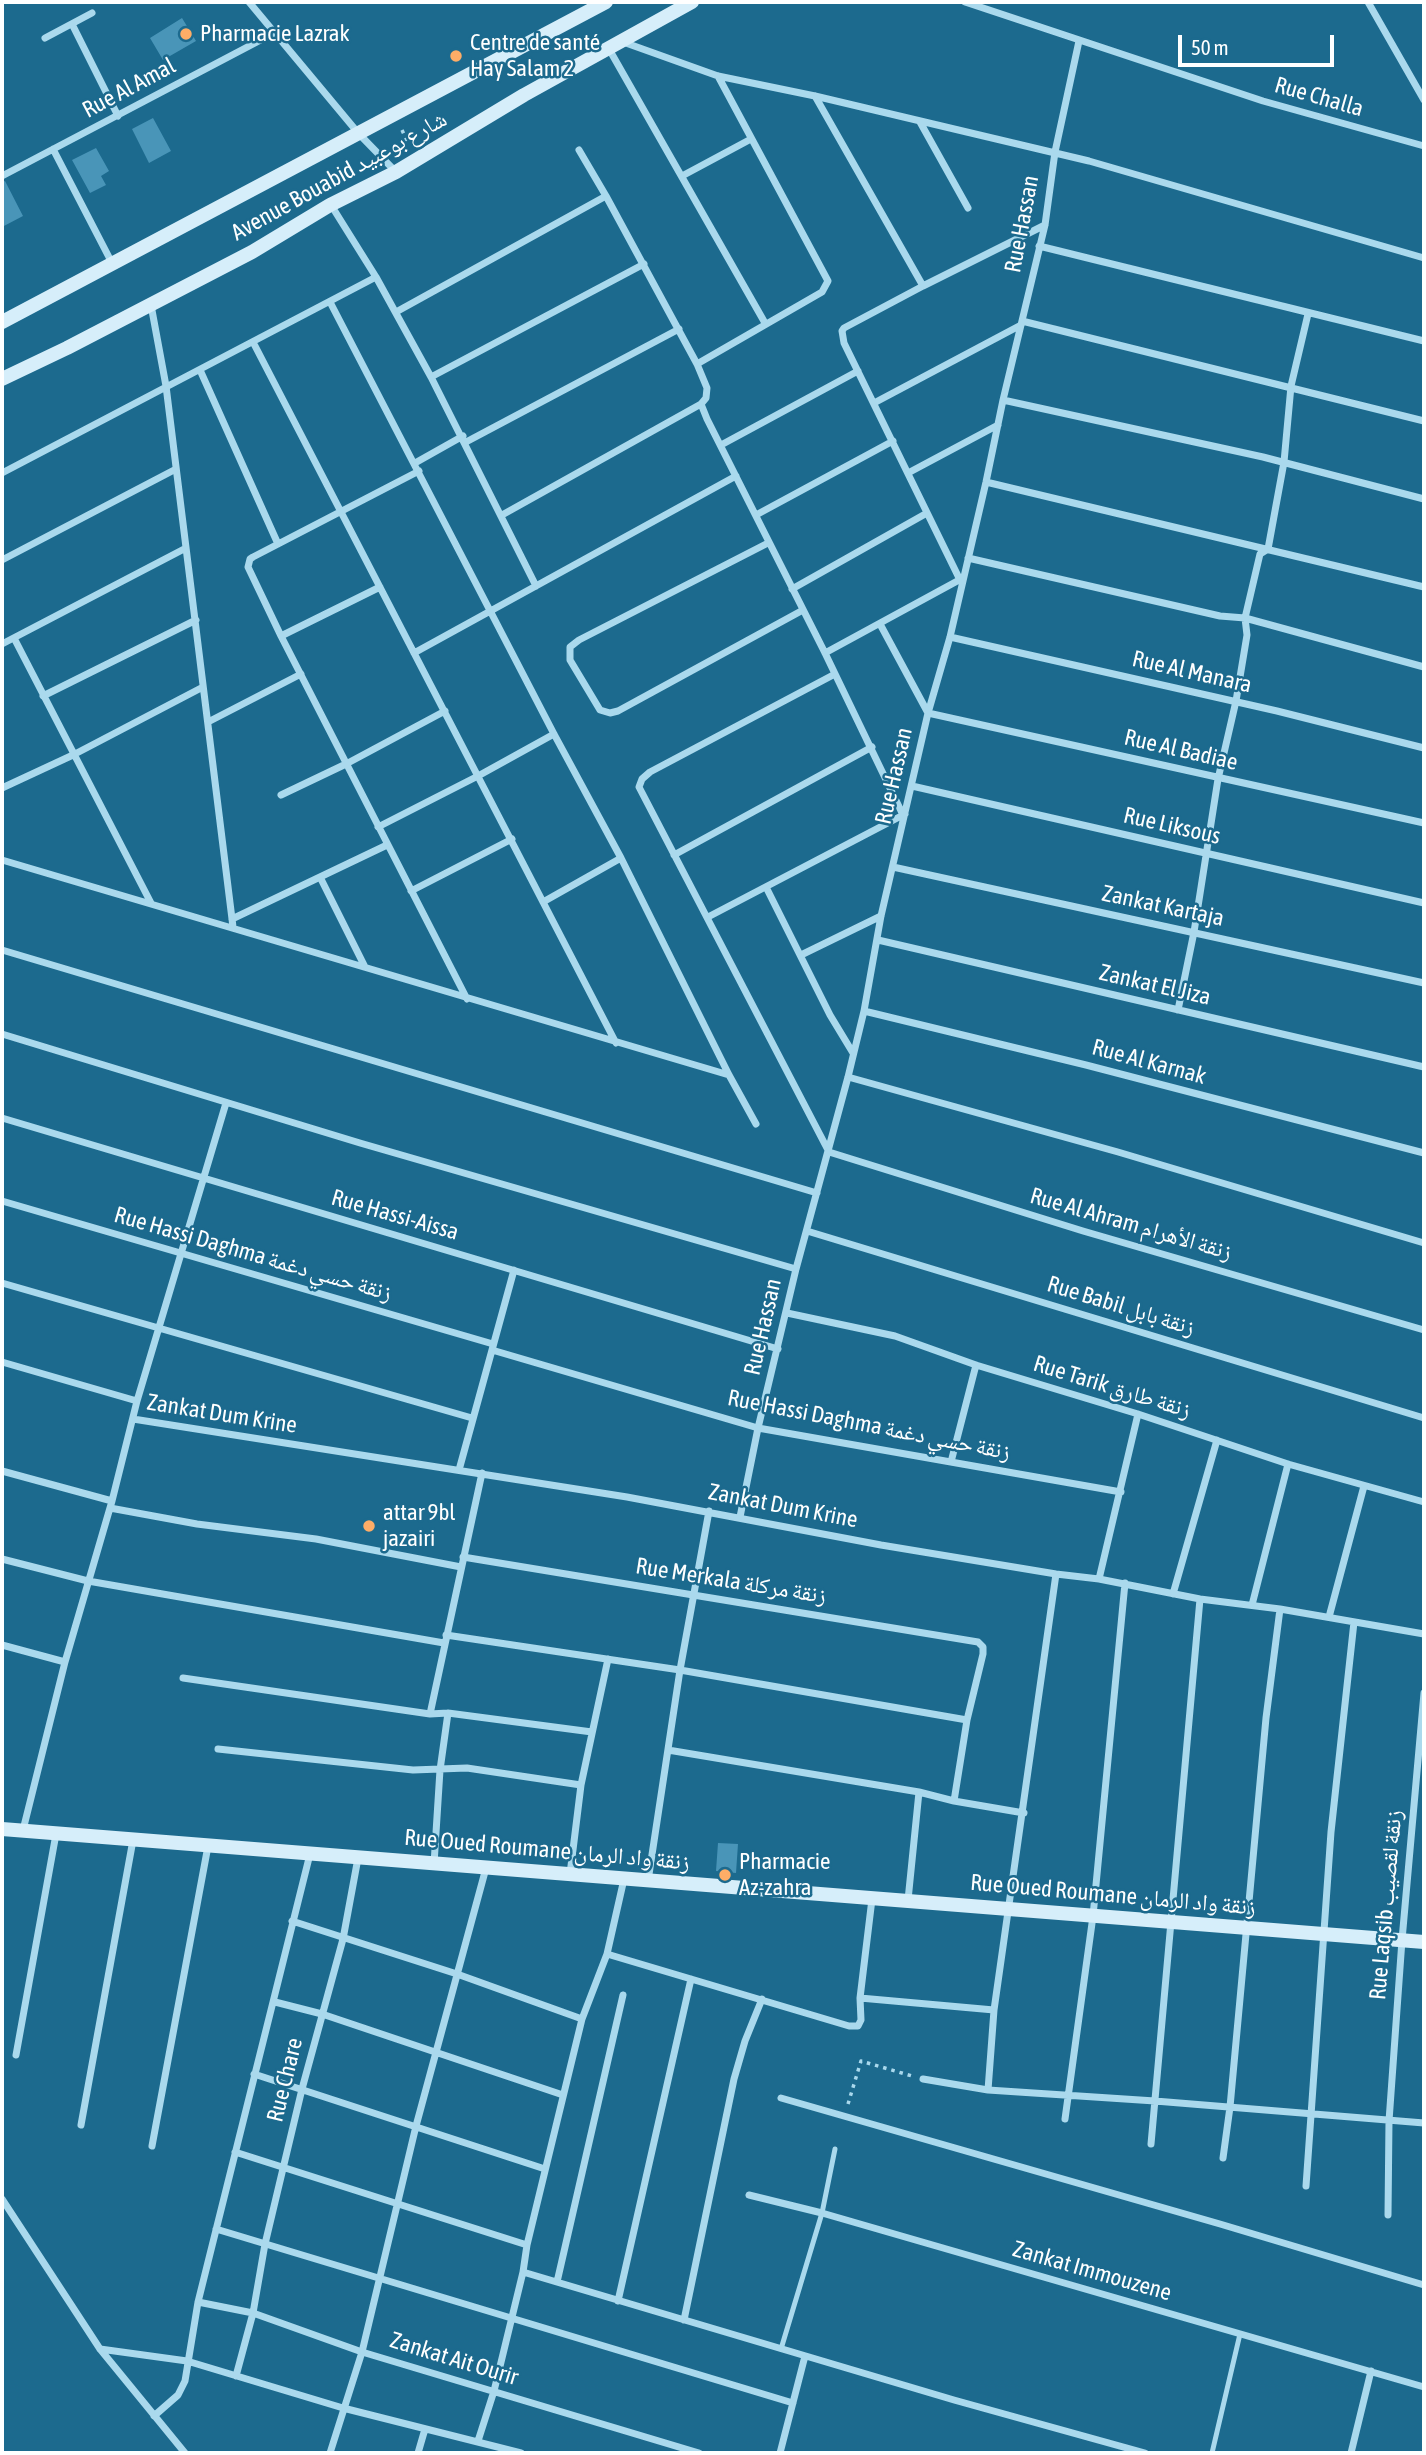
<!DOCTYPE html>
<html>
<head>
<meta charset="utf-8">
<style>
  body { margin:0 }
  #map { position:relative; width:1426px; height:2455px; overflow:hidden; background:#1c6a8e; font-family:"Asap Condensed",sans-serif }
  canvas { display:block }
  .frame { position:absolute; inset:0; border:4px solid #fff; pointer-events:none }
  .scale { position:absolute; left:1178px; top:35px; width:156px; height:32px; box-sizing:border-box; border:4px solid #fff; border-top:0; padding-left:9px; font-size:21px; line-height:24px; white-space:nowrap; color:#fff; -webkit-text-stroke:5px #1c6a8e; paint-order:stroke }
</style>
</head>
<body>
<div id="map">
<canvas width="1426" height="2455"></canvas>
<div class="frame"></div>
<div class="scale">50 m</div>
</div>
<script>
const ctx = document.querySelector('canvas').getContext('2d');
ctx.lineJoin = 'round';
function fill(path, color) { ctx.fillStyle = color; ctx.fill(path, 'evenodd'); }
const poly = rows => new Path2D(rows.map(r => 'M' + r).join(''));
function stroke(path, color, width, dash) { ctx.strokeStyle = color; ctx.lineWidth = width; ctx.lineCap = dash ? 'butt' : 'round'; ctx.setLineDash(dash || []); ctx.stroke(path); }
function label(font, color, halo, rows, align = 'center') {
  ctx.font = font + ' "Asap Condensed","Noto Naskh Arabic",sans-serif'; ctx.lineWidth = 5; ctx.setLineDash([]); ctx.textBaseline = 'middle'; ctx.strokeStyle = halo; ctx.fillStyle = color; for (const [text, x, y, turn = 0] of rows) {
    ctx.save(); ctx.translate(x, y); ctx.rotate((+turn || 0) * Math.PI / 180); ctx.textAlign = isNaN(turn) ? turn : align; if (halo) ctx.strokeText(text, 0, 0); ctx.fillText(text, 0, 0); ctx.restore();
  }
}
const building = poly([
  [182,18,196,41,163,60,150,38],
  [153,118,171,151,149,163,132,129],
  [96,148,109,171,101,176,106,185,90,193,72,160],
  [5,181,23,216,2,227,2,182],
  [718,1843,738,1844,736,1873,716,1871]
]);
const path = poly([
  [402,130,409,145],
  [848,2104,861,2061,912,2076]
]);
const lane = poly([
  [781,2349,822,2213,835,2149],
  [1212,2453,1240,2334]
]);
const street = poly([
  [249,2,359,134,396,172],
  [965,2,1263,101,1424,146],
  [1368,2,1424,100],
  [72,24,118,116],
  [45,38,92,13],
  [623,42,718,76,815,96,1089,161,1424,258],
  [609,49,765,323],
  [815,96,923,286],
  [920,122,968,208],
  [53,149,112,263],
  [579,150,606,196,697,364,707,388,706,398,701,404,707,419,825,653,903,815],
  [2,176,274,33],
  [682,176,751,139],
  [331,205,376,277,431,377,536,586],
  [1039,246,1424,341],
  [330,302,554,734,621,858,729,1075,756,1124],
  [151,305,166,386,233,927],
  [396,312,606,196],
  [1022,321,1424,421],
  [253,342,616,1043],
  [697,364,822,292,828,281,718,76],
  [200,370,278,544],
  [431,377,644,264],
  [1003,400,1263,457,1424,499],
  [874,403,1021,325],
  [466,442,679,329],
  [721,445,858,371],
  [415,463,463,436],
  [419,471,253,557,250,559,248,567,281,636,467,999],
  [2,473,376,277],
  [908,473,998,425],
  [986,482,1424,587],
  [502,515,701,404],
  [756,515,893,441],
  [768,543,579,640,570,647,570,660,600,710,610,713,618,711,803,610],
  [968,558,1220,616,1245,618,1424,667],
  [2,560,176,469],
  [960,580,844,343,842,331,844,328,923,286,1045,225],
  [792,589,927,513],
  [880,624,928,713,1424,823],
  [281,636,380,587],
  [950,637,1277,711,1424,748],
  [14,638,151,903],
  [2,644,186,548],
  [414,653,736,476],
  [825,653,961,579],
  [835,674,650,772,642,779,639,787,829,1152,1083,1231,1424,1330],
  [43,696,196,620],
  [208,722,301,674],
  [912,786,1424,903],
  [2,788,73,755,203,687],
  [281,795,346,764,445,711],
  [378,827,478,776,554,734],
  [674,855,872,747],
  [2,860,729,1075],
  [893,867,1424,983],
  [320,877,365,967],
  [766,887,830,1015,853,1053],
  [411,891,512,839],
  [543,902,621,858],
  [708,917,905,814],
  [232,919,387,845],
  [878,940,1424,1067],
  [2,950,817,1193],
  [801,955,881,916],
  [1178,1010,1194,932,1218,779,1236,701,1247,635,1245,618,1260,554,1268,549,1284,462,1291,386,1308,314],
  [864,1011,1086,1065,1424,1153],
  [2,1034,360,1143,796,1269],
  [848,1077,1118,1152,1424,1243],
  [2,1118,778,1349],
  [2,1201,493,1344],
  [807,1231,1424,1418],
  [2,1283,472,1418],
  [787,1313,895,1336,976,1365,1138,1414,1288,1464,1424,1502],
  [492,1350,758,1428,1121,1492],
  [2,1362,137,1401],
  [133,1419,627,1497,881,1545,1056,1574,1099,1579,1200,1599,1280,1609,1424,1634],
  [951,1462,976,1365],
  [459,1470,514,1270],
  [2,1471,112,1501],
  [110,1508,197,1524,316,1539,461,1567],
  [740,1517,758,1428,796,1269,848,1077,864,1011,881,916,928,713,950,637,986,482,1003,400,1045,225,1055,152,1079,41],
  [463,1557,978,1642,983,1647,983,1654,967,1720,954,1801],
  [2,1559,88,1581,444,1643],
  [1099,1579,1138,1414],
  [1173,1594,1217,1440],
  [1252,1605,1288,1464],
  [1329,1617,1364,1486],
  [446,1635,680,1670,967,1720],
  [2,1645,65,1662],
  [183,1678,430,1714,448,1713,592,1732],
  [430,1714,482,1473],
  [218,1749,413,1770,467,1768,581,1785],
  [668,1750,919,1792,954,1801,1024,1813],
  [23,1830,65,1662,112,1501,137,1401,226,1103],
  [434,1864,440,1770,448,1713],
  [570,1874,581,1785,608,1659],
  [648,1881,680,1670,709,1511],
  [908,1900,919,1792],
  [292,1921,457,1974,582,2019],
  [607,1954,849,2026,858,2026,861,2020,860,1998,872,1899],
  [860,1998,994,2010],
  [275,2002,322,2014,563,2095],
  [16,2055,56,1834],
  [254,2074,545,2169],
  [923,2079,988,2090,1155,2101,1424,2123],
  [988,2090,994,2010,1056,1574],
  [781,2098,1220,2224,1424,2285],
  [1065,2119,1093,1916,1125,1583],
  [81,2125,133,1840],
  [1151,2144,1200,1599],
  [152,2146,208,1846],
  [235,2152,527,2245],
  [1223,2158,1230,2107,1266,1718,1280,1609],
  [1306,2186,1331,1832,1354,1622],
  [749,2195,822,2213,1424,2387],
  [2,2199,100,2349,185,2453],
  [1388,2215,1389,2121,1402,1940,1424,1693],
  [216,2229,793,2403],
  [523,2272,954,2400,1145,2453],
  [557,2282,623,1995],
  [618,2301,691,1979],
  [198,2302,253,2313,362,2352,699,2453],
  [684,2320,734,2079,745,2041,762,1999],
  [100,2349,187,2361,343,2408,521,2453],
  [236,2376,253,2313,265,2244,302,2089,343,1939,358,1858],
  [154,2416,178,2395,185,2381,198,2302,310,1854],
  [478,2441,494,2391,523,2272,527,2245,582,2019,607,1954,624,1879],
  [330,2453,362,2352,416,2126,486,1868],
  [418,2453,425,2429],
  [780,2453,805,2356],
  [1351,2453,1371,2371]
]);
const secondary = poly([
  [2,322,606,2],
  [2,379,67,348,252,252,330,205,396,172,524,95,692,2],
  [2,1829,1424,1942]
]);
const markers = [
  [186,34,7,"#fead67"],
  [456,56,7,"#fead67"],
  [369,1526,7,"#fead67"],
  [725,1875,7,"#fead67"]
];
const poiNames = [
  ["Pharmacie Lazrak",200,34],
  ["Centre de santé",470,43],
  ["Hay Salam 2",470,69],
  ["attar 9bl",383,1513],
  ["jazairi",383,1539],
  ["Pharmacie",739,1862],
  ["Az-zahra",739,1888]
];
const streetNames = [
  ["Rue Al Amal",129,88,-28],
  ["Rue Challa",1319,97,16],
  ["Avenue Bouabid شارع بوعبيد",339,176,-29],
  ["Rue Hassan",1022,224,-79],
  ["Rue Al Manara",1192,672,13],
  ["Rue Al Badiae",1181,750,13],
  ["Rue Hassan",894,776,-77],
  ["Rue Liksous",1172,826,13],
  ["Zankat Kartaja",1163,906,12],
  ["Zankat El Jiza",1155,985,13],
  ["Rue Al Karnak",1149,1062,15],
  ["Rue Hassi-Aissa",395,1215,16],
  ["Rue Al Ahram زنقة الأهرام",1131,1224,16],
  ["Rue Hassi Daghma زنقة حسي دغمة",253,1254,16],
  ["Rue Babil زنقة بابل",1121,1306,17],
  ["Rue Hassan",763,1327,-77],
  ["Rue Tarik زنقة طارق",1112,1387,17],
  ["Zankat Dum Krine",222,1414,9],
  ["Rue Hassi Daghma زنقة حسي دغمة",869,1425,11],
  ["Zankat Dum Krine",783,1506,11],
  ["Rue Merkala زنقة مركلة",731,1581,9],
  ["Rue Oued Roumane زنقة واد الرمان",547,1850,5],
  ["Rue Oued Roumane زنقة واد الرمان",1113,1895,5],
  ["Rue Laqsib زنقة لقصيب",1386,1905,-85],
  ["Rue Chare",285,2080,-76],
  ["Zankat Immouzene",1092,2271,16],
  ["Zankat Ait Ourir",454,2359,17]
];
fill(building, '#4995b8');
stroke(path, '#aad9ed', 3.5, [3.5, 5]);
stroke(lane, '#aad9ed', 5);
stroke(street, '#aad9ed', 7);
stroke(secondary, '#d6eefa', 14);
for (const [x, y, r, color] of markers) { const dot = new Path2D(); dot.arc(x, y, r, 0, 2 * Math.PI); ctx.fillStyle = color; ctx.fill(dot); stroke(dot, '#1c6a8e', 2.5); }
label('23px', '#fff', '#1c6a8e', poiNames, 'left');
label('23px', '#fff', '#1c6a8e', streetNames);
</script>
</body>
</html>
